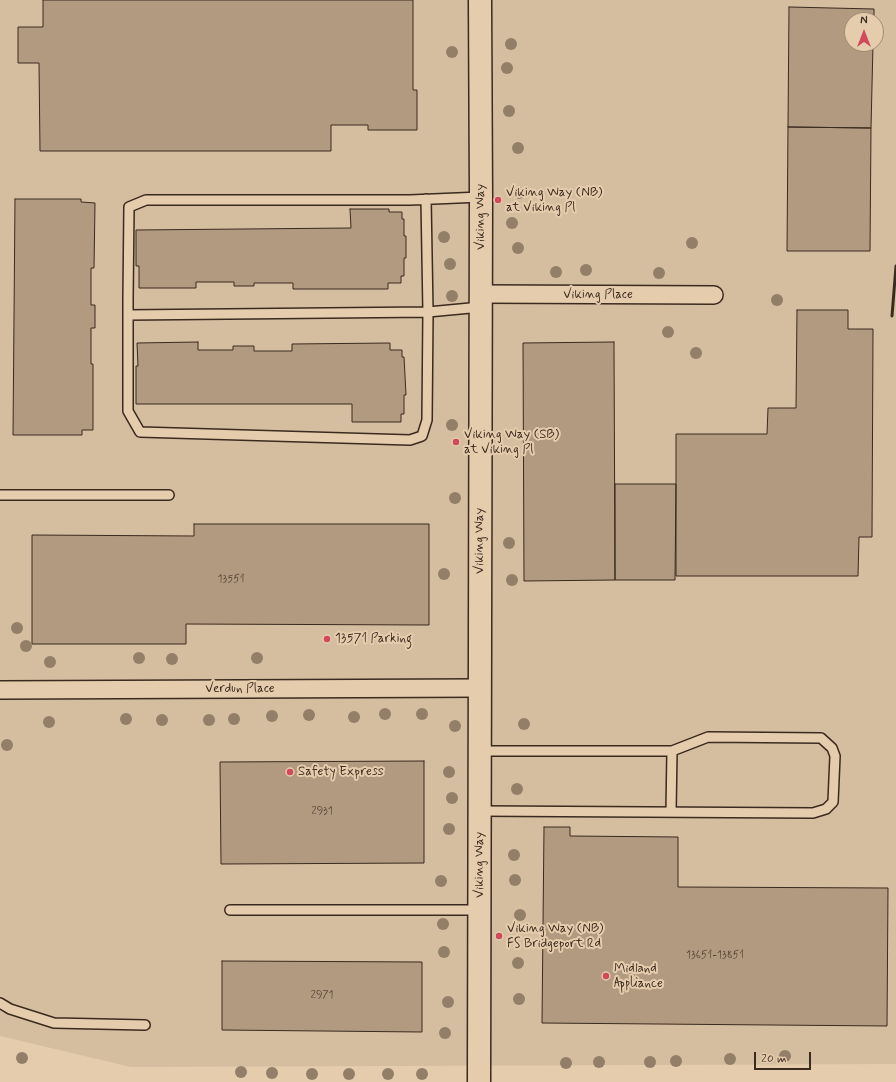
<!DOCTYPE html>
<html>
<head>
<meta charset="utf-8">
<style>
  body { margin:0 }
  #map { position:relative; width:896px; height:1082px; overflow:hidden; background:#e5ccad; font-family:Mynerve,sans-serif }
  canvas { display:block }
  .north { position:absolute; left:844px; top:12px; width:40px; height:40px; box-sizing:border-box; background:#e5ccad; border:1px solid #a18b74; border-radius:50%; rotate:0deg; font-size:11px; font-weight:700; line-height:16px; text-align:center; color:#3b2a1e }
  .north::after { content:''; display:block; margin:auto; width:14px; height:18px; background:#d1495b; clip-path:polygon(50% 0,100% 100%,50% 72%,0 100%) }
  .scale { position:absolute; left:754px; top:1052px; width:57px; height:18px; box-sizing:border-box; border:2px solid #3b2a1e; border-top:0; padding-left:5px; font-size:12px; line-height:14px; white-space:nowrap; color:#3b2a1e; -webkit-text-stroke:3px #e5ccad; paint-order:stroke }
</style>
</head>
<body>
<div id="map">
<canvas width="896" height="1082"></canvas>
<div class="north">N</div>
<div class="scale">20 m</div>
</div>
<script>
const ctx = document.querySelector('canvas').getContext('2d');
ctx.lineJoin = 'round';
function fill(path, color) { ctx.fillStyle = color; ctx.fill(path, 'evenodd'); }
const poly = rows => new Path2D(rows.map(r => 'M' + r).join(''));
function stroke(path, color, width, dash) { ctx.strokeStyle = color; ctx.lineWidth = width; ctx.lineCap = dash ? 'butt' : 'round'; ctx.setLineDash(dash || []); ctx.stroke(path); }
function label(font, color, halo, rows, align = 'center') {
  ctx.font = font + ' Mynerve,sans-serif'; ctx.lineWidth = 4; ctx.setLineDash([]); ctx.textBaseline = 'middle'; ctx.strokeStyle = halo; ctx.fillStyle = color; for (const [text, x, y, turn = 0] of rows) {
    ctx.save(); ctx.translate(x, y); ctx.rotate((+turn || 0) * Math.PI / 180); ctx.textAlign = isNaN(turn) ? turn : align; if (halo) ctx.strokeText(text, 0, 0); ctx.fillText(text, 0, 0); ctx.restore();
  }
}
const built = poly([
  [0,0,896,0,896,1064,131,1067,0,1036],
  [852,20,876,20,876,44,852,44]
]);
const building = poly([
  [43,0,413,0,413,90,417,90,417,130,368,130,368,125,331,125,331,151,40,151,39,63,18,63,18,27,43,27,43,0],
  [789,7,874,9,874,20,852,20,852,44,873,44,871,128,788,127,789,7],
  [788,127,871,128,870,251,787,251,788,127],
  [15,199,81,199,81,202,95,203,94,268,91,268,91,305,95,305,95,328,91,328,91,364,93,364,93,430,82,430,82,435,13,435,15,199],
  [350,209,389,209,389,212,402,212,402,219,404,219,404,236,406,236,406,258,404,258,404,276,401,276,401,283,388,283,388,289,293,289,293,283,254,283,254,286,234,286,234,282,196,282,196,288,139,288,139,266,136,266,136,230,351,228,350,209],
  [797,310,848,310,848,329,873,329,872,537,859,537,858,576,676,576,676,434,767,434,768,408,796,408,797,310],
  [198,342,198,350,233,350,233,346,254,346,254,351,292,351,292,344,390,343,390,350,402,350,402,357,404,357,406,395,404,395,404,414,401,414,401,422,352,422,352,404,136,404,136,366,138,366,137,343,198,342],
  [614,342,615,580,524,581,523,343,614,342],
  [615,484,676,484,675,580,615,580,615,484],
  [194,524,429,524,429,625,186,624,186,644,32,644,32,535,194,536,194,524],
  [424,761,424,863,221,864,220,762,424,761],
  [544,827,570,827,570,836,678,837,678,887,888,888,887,1026,542,1023,544,827],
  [222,961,422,962,422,1032,222,1030,222,961]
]);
const lane = poly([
  [481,307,428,312,128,315,128,298,129,207,146,200,410,200,481,197],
  [128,315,128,411,140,432,410,440,422,436,427,420,428,312,426,199],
  [0,495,169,495],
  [480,751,672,751,708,737,821,738,832,748,835,756,833,802,826,809,813,813,480,811],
  [671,812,672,751],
  [230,910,480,910],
  [0,1003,10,1009,54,1023,145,1025]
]);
const street = poly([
  [481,294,714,295],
  [0,690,480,688]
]);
const secondary = poly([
  [479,1082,481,197,480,0]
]);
const rail = poly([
  [892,316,896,266]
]);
const trees = [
  [511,44],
  [452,52],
  [507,68],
  [509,111],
  [518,148],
  [519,193],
  [512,223],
  [444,237],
  [692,243],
  [518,248],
  [450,264],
  [586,270],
  [556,272],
  [659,273],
  [452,296],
  [777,300],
  [668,332],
  [696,353],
  [452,425],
  [455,498],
  [509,543],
  [444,574],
  [512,580],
  [17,628],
  [26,646],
  [139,658],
  [257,658],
  [172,659],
  [50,662],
  [385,714],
  [422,714],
  [309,715],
  [272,716],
  [354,717],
  [126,719],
  [234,719],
  [162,720],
  [209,720],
  [49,722],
  [524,724],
  [455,726],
  [7,745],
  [449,772],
  [517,789],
  [452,798],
  [449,829],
  [514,855],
  [515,880],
  [441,881],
  [520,915],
  [443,924],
  [444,952],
  [518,963],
  [519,999],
  [448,1002],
  [445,1033],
  [785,1056],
  [22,1058],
  [730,1059],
  [676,1061],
  [599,1062],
  [650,1062],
  [566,1063],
  [241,1072],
  [272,1073],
  [312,1074],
  [349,1074],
  [388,1074],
  [422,1074]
];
const markers = [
  [498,200,4,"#d1495b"],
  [456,442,4,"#d1495b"],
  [327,639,4,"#d1495b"],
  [290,772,4,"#d1495b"],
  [499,936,4,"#d1495b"],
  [606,976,4,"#d1495b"]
];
const numberNames = [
  ["13551",231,580],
  ["2931",322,812],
  ["13651-13851",715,956],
  ["2971",322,996]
];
const poiNames = [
  ["Viking Way (NB)",506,193],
  ["at Viking Pl",506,208],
  ["Viking Way (SB)",464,435],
  ["at Viking Pl",464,450],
  ["13571 Parking",335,639],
  ["Safety Express",298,772],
  ["Viking Way (NB)",507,929],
  ["FS Bridgeport Rd",507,944],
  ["Midland",614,969],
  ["Appliance",614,984]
];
const streetNames = [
  ["Viking Way",481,217,-90],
  ["Viking Place",598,295],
  ["Viking Way",480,541,-90],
  ["Verdun Place",240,689],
  ["Viking Way",480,865,-90]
];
fill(built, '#d5bda0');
fill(building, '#b19a80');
stroke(building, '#3b2a1e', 1);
stroke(lane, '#3b2a1e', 12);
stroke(street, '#3b2a1e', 20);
stroke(secondary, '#3b2a1e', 25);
stroke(lane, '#e5ccad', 9);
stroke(street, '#e5ccad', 17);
stroke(secondary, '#e5ccad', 22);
stroke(rail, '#3b2a1e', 3);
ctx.fillStyle = '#937e68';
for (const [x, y] of trees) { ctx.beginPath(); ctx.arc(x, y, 6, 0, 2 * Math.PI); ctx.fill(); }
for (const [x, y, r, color] of markers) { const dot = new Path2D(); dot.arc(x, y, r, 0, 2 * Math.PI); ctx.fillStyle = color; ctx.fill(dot); stroke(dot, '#e5ccad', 1.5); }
label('11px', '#584636', null, numberNames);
label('13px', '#3b2a1e', '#e5ccad', poiNames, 'left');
label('13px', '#3b2a1e', '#e5ccad', streetNames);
</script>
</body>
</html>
